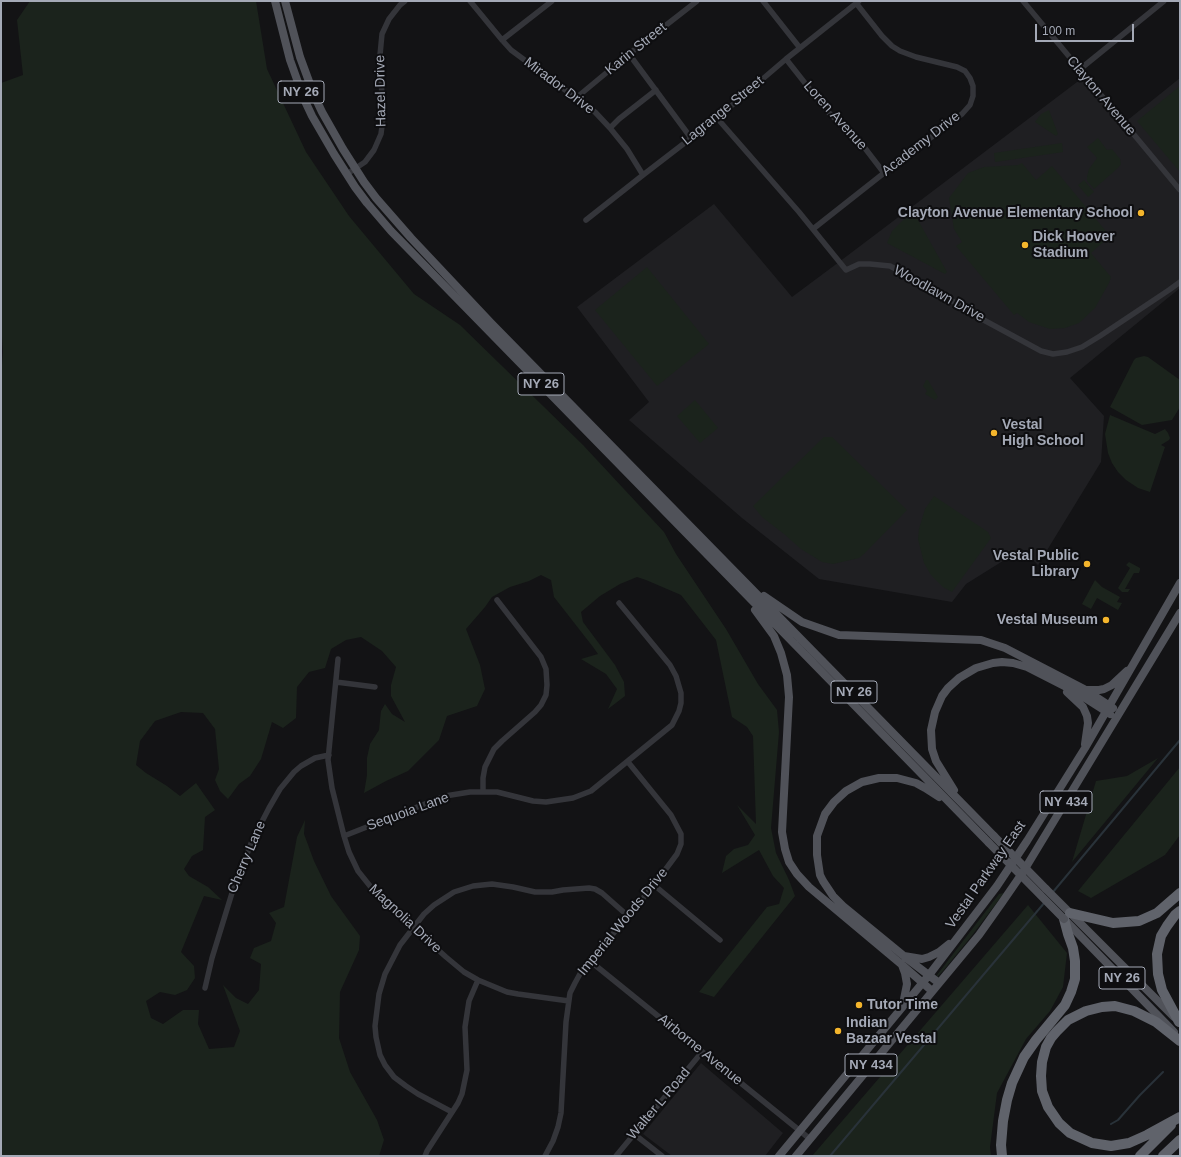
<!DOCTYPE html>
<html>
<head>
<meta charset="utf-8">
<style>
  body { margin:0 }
  #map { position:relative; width:1181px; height:1157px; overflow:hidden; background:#131315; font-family:Helvetica,sans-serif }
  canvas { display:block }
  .frame { position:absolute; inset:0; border:2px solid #a4a9b6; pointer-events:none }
  .scale { position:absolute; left:1035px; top:24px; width:99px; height:18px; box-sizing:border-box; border:2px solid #a4a9b6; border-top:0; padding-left:5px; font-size:12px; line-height:14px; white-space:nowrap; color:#a4a9b6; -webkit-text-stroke:3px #0e0e10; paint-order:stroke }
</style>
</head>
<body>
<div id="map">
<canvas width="1181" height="1157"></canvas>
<div class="frame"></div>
<div class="scale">100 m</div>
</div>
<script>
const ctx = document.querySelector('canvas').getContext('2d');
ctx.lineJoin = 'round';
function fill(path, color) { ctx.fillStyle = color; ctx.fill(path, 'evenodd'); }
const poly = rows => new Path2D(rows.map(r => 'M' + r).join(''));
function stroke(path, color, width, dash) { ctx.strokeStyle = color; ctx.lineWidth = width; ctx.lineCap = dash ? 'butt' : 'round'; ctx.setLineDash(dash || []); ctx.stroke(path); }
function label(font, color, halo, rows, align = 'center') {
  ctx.font = font + ' Helvetica,sans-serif'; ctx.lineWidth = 4; ctx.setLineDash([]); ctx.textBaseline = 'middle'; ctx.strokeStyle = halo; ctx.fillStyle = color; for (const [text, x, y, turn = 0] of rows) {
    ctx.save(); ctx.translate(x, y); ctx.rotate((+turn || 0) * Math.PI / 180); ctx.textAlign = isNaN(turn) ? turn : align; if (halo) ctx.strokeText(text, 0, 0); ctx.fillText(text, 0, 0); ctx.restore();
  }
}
const built = poly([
  [1085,76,1124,123,1180,78,1180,288,1070,378,1104,416,1101,462,1038,565,1022,549,966,584,952,602,819,579,742,518,629,420,649,402,577,307,714,204,792,297,839,262],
  [701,1063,783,1133,765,1156,672,1156,643,1134]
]);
const green = poly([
  [30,1,256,1,267,69,306,152,349,216,414,294,460,325,583,445,664,532,676,554,726,629,758,684,777,710,779,732,771,828,776,853,789,880,795,896,714,997,699,992,767,907,779,904,784,888,773,876,759,850,722,873,726,856,734,849,748,845,755,835,737,805,756,824,753,736,747,727,732,717,716,640,681,595,646,580,637,577,620,584,600,596,581,612,583,622,615,665,624,682,625,696,608,709,617,689,606,674,581,659,598,654,593,647,554,597,551,580,541,575,529,581,510,587,492,597,485,607,466,629,480,665,485,689,477,706,447,716,439,740,408,771,386,781,364,793,367,775,367,758,370,744,379,730,381,711,385,704,392,714,405,722,391,696,391,685,396,667,382,651,361,637,346,640,331,649,325,668,309,672,297,687,296,718,283,728,272,722,261,759,250,776,239,784,228,799,220,791,215,780,219,769,215,729,203,713,181,712,155,721,140,741,136,765,146,773,167,786,180,796,196,783,215,810,205,817,203,850,192,856,184,869,189,876,208,887,222,900,204,896,181,952,194,966,195,978,187,990,175,995,160,992,146,1001,151,1018,163,1024,183,1010,199,1010,198,1024,209,1049,234,1047,240,1031,223,985,236,998,248,1004,259,990,261,964,250,958,254,948,271,941,276,923,269,913,284,907,297,837,305,820,304,834,314,861,331,896,360,936,359,950,340,992,339,1038,350,1072,377,1120,384,1140,379,1156,1,1156,1,377,3,352,1,323,1,83,23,75,17,20],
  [1180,86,1180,172,1137,121],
  [1049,110,1058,134,1056,136,1035,122,1041,114],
  [1098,138,1107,150,1112,149,1120,159,1121,164,1118,168,1094,189,1087,181,1087,177,1089,169,1097,158,1087,147],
  [1062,143,1063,152,995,162,994,153],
  [1022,163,1036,180,1052,166,1110,236,1091,253,1111,277,1109,283,1095,308,1079,323,1065,328,1050,329,1029,322,1017,313,1014,315,956,246,962,242,954,229,949,198,968,173,984,167,1018,165],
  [1084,180,1094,192,1088,197,1078,185],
  [914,213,947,272,945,274,887,243,892,231,902,221],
  [647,267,709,344,657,386,595,310],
  [1144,356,1148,357,1180,380,1180,407,1172,420,1142,425,1110,407,1134,360,1136,358],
  [926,380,928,380,938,397,935,400,925,394,927,391,923,386],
  [695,400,718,428,700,443,677,416],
  [1110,415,1155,434,1165,429,1168,433,1170,438,1169,440,1161,445,1165,447,1150,492,1138,488,1126,480,1118,472,1112,463,1108,453,1105,434],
  [824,437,832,437,907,510,864,554,859,558,833,564,822,562,801,549,784,534,762,517,753,506],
  [934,496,988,532,991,538,952,592,943,587,931,575,924,563,918,539,919,529,925,509],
  [1129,562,1140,568,1140,570,1139,573,1134,573,1125,589,1130,589,1128,592,1122,592,1118,588,1130,568,1126,565],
  [1095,580,1102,587,1120,597,1117,602,1122,603,1118,610,1097,598,1091,609,1082,604],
  [1158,758,1072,862,1096,781,1127,776],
  [1180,767,1180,835,1165,855,1091,898,1078,891],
  [1004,893,970,938,943,971,937,977,937,975,953,954,999,894],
  [1028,905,1067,953,1063,987,1050,1011,1026,1039,997,1093,990,1147,991,1156,812,1156]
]);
const stream = poly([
  [1053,892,1180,740],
  [1111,1124,1118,1120,1140,1095,1163,1072],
  [830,1156,1045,902]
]);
const street = poly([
  [470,1,502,40,511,50,595,112,610,128,627,149,643,175],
  [763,1,800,48],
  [1023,1,1180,190],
  [502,40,552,1],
  [629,54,691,138],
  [786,59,827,111,861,143,884,173],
  [1079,70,1164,1],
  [576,98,629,54,697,1],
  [717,118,799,212,846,270,859,264,870,264,890,266,933,289,980,318,1041,351,1053,354,1067,352,1082,347,1100,336,1169,290,1180,282],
  [610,128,619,119,656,90],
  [347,174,365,162,374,150,381,134,383,118,380,55,382,34,389,19,400,5,405,1],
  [586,220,643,175,717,118,786,59,859,1],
  [813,229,884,173,962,114,970,105,973,96,973,86,970,78,965,71,957,67,916,57,900,51,892,46,882,36,856,3],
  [338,659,328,760,332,788,344,836,349,852,358,871,378,896,446,957,464,972,478,980,507,992,518,994,569,1001],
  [336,682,375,687],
  [483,791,483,778,485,767,494,749,502,741,535,712,541,705,546,695,547,685,546,669,541,657,497,600],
  [344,836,445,796,470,792,497,792,533,801,546,802,573,798,591,791,672,725,679,711,681,703,681,693,676,676,670,665,619,603],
  [654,885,720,940],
  [590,961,810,1139],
  [205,988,212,958,232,893,252,841,269,808,280,789,294,772,301,766,315,758,329,755],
  [452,1112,418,1094,406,1086,394,1077,385,1065,380,1055,376,1037,375,1026,379,994,385,974,400,945,424,914,434,905,454,892,473,886,492,884,513,887,535,892,552,892,563,890,589,888,595,889,602,893,628,916],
  [634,1134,662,1156],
  [425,1156,427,1151,458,1103,462,1094,467,1070,465,1027,469,1001,478,980],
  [545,1156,553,1141,558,1127,561,1113,566,1022,570,993,575,983,581,972,654,885,677,854,681,844,681,834,671,815,628,762],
  [616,1156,702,1052]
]);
const primary = poly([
  [275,1,290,60,304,99,312,116,334,154,355,187,367,203,391,231,989,843],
  [285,1,300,57,314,95,322,112,343,149,364,182,376,198,411,238,491,323,994,836],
  [764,596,802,622,839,635,981,640,1005,648,1084,689,1113,708],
  [755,610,774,636,781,653,787,675,789,697,782,832,785,849,789,862,797,874,809,887,901,964,932,991],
  [1085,690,1099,690,1104,689,1112,685,1127,671],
  [1067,692,1083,707,1087,716,1088,723,1085,744],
  [954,790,936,761,932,749,931,730,935,712,942,696,948,688,959,678,976,668,993,663,1002,662,1013,663,1027,667,1074,691,1110,714],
  [939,797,925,788,916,783,897,778,879,778,862,782,846,791,834,802,825,814,817,836,817,855,820,875,823,881,833,896,843,906,904,956,922,959,929,957,939,952,949,944],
  [1046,889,1174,1017],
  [1064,919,1174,1032],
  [905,957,939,983],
  [902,965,905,973,907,984,903,1004],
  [779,1156,929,975,997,886,1027,841,1085,748,1180,583],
  [796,1156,979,935,1001,904,1023,872,1180,613]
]);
const highway = poly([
  [1070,913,1113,923,1139,921,1157,913,1180,893],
  [1179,1022,1162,990,1158,974,1157,954,1161,936,1167,926,1175,915,1180,911],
  [1180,1041,1156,1022,1134,1011,1115,1006,1102,1007,1086,1011,1068,1020,1057,1031,1051,1038,1046,1047,1042,1062,1041,1076,1042,1091,1048,1107,1059,1123,1070,1133,1092,1143,1111,1146,1129,1143,1147,1135,1180,1117],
  [1002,1156,1001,1145,1003,1121,1007,1100,1012,1083,1024,1057,1036,1040,1065,1005,1071,992,1075,979,1075,961,1073,948,1068,934,1064,919],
  [1140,1156,1171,1125],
  [1163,1156,1180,1140]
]);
const primaryBridge = poly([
  [994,836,1046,889],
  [989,843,1064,919]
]);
const markers = [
  [1141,213,4,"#f4b52c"],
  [1025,245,4,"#f4b52c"],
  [994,433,4,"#f4b52c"],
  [1087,564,4,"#f4b52c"],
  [1106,620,4,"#f4b52c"],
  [859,1005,4,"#f4b52c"],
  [838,1031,4,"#f4b52c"]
];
const shields = [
  [301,92,46],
  [541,384,46],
  [854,692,46],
  [1066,802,52],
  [1122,978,46],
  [871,1065,52]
];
const shieldNames = [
  ["NY 26",301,92],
  ["NY 26",541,384],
  ["NY 26",854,692],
  ["NY 434",1066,802],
  ["NY 26",1122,978],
  ["NY 434",871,1065]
];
const streetNames = [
  ["Karin Street",636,49,-39],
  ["Mirador Drive",559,86,37],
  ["Hazel Drive",381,91,-91],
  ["Clayton Avenue",1101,96,50],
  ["Lagrange Street",723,111,-39],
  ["Loren Avenue",835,116,48],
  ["Academy Drive",921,144,-38],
  ["Woodlawn Drive",939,294,29],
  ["Sequoia Lane",408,812,-20],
  ["Cherry Lane",247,857,-67],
  ["Vestal Parkway East",986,875,-55],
  ["Magnolia Drive",405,919,43],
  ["Imperial Woods Drive",623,922,-51],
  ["Airborne Avenue",700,1050,39],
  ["Walter L Road",659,1104,-50]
];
const poiNames = [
  ["Clayton Avenue Elementary School",1133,213,"right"],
  ["Dick Hoover",1033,237],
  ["Stadium",1033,253],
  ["Vestal",1002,425],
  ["High School",1002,441],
  ["Vestal Public",1079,556,"right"],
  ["Library",1079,572,"right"],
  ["Vestal Museum",1098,620,"right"],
  ["Tutor Time",867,1005],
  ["Indian",846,1023],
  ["Bazaar Vestal",846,1039]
];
fill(built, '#1f1f22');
fill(green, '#1b231c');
stroke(stream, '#293239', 2);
stroke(street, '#34353a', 5.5);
stroke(primary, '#505259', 8);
stroke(highway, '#60636b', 10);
stroke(primaryBridge, '#505259', 8);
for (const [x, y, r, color] of markers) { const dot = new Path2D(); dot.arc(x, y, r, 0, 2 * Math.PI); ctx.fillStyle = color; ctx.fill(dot); stroke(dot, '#0e0e10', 1.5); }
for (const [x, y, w] of shields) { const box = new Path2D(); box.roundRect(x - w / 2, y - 11, w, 22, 3); ctx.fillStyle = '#0e0e10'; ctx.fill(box); stroke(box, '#a4a9b6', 1); }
label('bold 13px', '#a4a9b6', null, shieldNames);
label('14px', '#a4a9b6', '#0e0e10', streetNames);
label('bold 14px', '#a4a9b6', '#0e0e10', poiNames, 'left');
</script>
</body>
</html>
